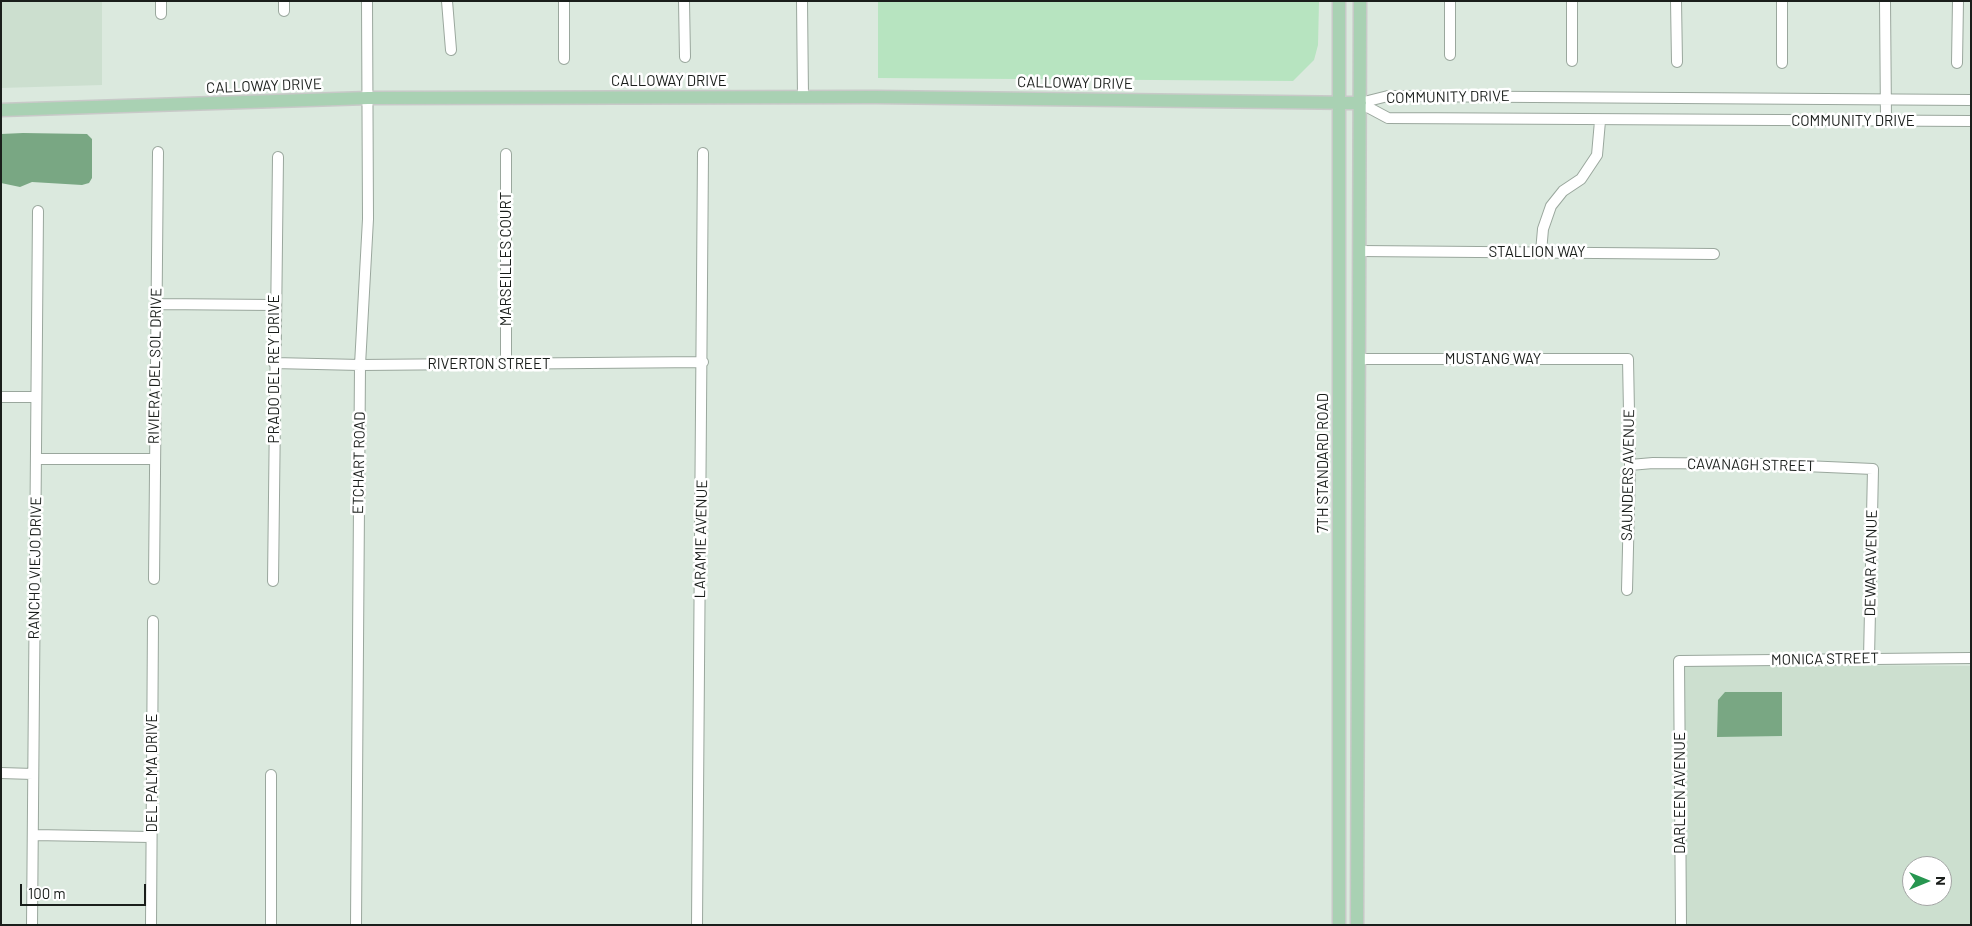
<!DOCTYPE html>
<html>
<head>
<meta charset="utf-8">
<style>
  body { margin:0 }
  #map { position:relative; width:1972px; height:926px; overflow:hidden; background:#dbe9de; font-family:Barlow,sans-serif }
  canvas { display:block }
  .frame { position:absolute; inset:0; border:2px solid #1a1e1b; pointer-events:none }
  .north { position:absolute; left:1902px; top:856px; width:50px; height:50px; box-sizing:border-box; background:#fff; border:1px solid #a3a5a4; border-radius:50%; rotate:90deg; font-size:14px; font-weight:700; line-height:20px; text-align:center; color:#1a1e1b }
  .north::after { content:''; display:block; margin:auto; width:18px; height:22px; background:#279650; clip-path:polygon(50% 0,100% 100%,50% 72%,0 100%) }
  .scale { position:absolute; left:20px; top:884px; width:126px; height:22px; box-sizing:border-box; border:2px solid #1a1e1b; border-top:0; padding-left:6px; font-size:15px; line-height:18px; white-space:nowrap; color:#1a1e1b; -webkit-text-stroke:4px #fff; paint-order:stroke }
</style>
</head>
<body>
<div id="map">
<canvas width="1972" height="926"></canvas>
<div class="frame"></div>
<div class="north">N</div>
<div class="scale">100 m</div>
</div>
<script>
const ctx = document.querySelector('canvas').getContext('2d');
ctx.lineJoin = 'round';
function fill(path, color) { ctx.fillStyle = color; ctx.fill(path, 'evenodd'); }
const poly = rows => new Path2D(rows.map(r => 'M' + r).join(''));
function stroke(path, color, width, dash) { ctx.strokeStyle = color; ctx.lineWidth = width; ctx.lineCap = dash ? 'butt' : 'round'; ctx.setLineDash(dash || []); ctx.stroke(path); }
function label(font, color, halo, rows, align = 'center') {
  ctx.font = font + ' Barlow,sans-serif'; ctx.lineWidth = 5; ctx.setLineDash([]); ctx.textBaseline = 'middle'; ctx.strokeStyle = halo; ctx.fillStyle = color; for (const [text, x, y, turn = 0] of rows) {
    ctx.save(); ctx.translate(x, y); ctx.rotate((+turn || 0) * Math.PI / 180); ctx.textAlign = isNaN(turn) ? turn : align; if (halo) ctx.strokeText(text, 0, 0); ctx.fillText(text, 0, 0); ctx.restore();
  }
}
const built = poly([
  [1,1,102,1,102,85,1,88],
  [1676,664,1971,666,1971,925,1675,925],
  [1912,866,1942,866,1942,896,1912,896]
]);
const green = poly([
  [878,1,1319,1,1318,45,1314,60,1293,81,878,78]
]);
const water = poly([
  [23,133,87,134,92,139,92,178,89,183,82,185,32,182,20,187,1,183,1,134],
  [1725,692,1782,692,1782,736,1717,737,1718,700]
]);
const minor = poly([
  [161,1,161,14],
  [284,1,284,11],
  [447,1,451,50],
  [564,1,564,59],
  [684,1,685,57],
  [802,1,803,97],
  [1450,1,1450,55],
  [1572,1,1572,61],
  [1676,1,1677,62],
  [1885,1,1886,120],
  [1782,63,1782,1],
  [1957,63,1958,1],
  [1360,103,1388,118,1971,121],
  [1360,103,1388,96,1971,100],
  [1360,251,1714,254],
  [1541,252,1543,229,1551,206,1563,191,1581,179,1597,155,1600,121],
  [156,304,274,305],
  [1359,359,1628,359,1630,465,1627,590],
  [274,363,360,365,703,362],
  [506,364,506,154],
  [1,397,36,397],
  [36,459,154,459],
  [1630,465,1653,463,1759,464,1873,469,1869,658],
  [154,579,158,152],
  [273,581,278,157],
  [1,773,33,774],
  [271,775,271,925],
  [33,835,151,837],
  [32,925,38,211],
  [151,925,153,621],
  [356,925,360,365,368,219,367,1],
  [697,925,703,153],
  [1681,925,1679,661,1971,658]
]);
const major = poly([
  [1,110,368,98,876,97,1360,103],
  [1339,925,1339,1],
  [1357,925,1360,1]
]);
const streetNames = [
  ["CALLOWAY DRIVE",669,81],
  ["CALLOWAY DRIVE",1075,83,1],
  ["CALLOWAY DRIVE",264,86,-2],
  ["COMMUNITY DRIVE",1448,97,-1],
  ["COMMUNITY DRIVE",1853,121],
  ["STALLION WAY",1537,252],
  ["MARSEILLES COURT",506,259,-90],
  ["MUSTANG WAY",1493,359],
  ["RIVERTON STREET",489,364],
  ["RIVIERA DEL SOL DRIVE",155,366,-89],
  ["PRADO DEL REY DRIVE",274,369,-90],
  ["ETCHART ROAD",359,463,-89],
  ["7TH STANDARD ROAD",1323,463,-90],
  ["CAVANAGH STREET",1751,465,1],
  ["SAUNDERS AVENUE",1628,475,-89],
  ["LARAMIE AVENUE",701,539,-89],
  ["DEWAR AVENUE",1871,563,-89],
  ["RANCHO VIEJO DRIVE",35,568,-89],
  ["MONICA STREET",1825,659,-1],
  ["DEL PALMA DRIVE",152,773,-90],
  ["DARLEEN AVENUE",1680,793,-90]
];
fill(built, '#ccdfcf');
fill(green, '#b7e4c0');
fill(water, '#79a783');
stroke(minor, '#9aa79d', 12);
stroke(major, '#c8c9c8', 15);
stroke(minor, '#fff', 10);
stroke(major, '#a9d1b3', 12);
label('15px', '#1a1e1b', '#fff', streetNames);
</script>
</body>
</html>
